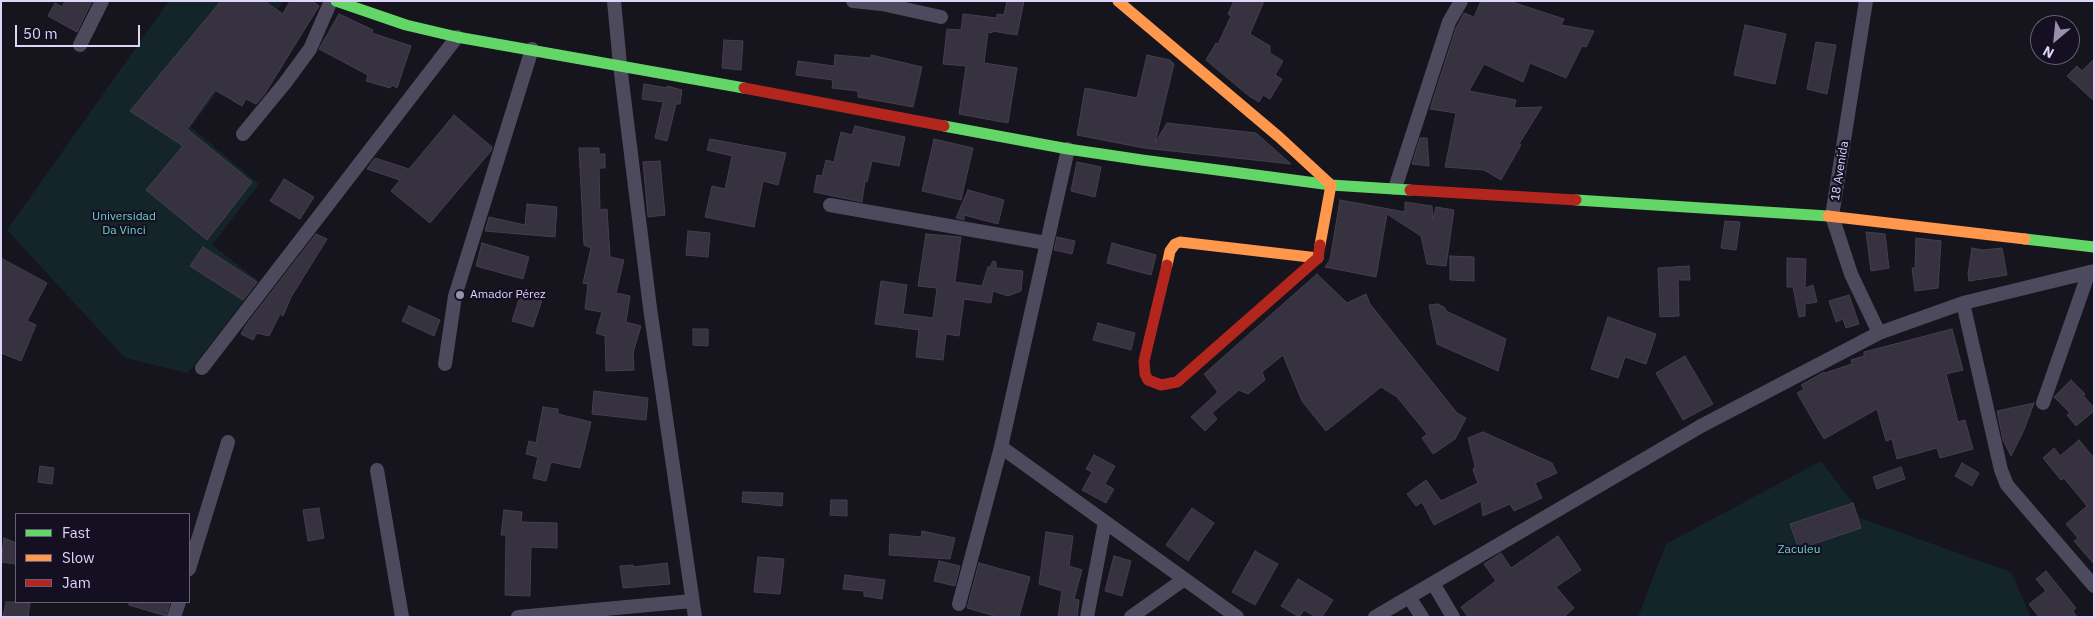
<!DOCTYPE html>
<html>
<head>
<meta charset="utf-8">
<style>
  body { margin:0 }
  #map { position:relative; width:2095px; height:618px; overflow:hidden; background:#16141d; font-family:"IBM Plex Sans",sans-serif }
  canvas { display:block }
  .frame { position:absolute; inset:0; border:2px solid #ded5fb; pointer-events:none }
  .legend { position:absolute; left:15px; top:513px; width:175px; height:90px; box-sizing:border-box; background:#151021; border:1px solid #655f78; margin:0; padding:6px 9px; list-style:none; font-size:15px; color:#ded5fb }
  .legend li { display:flex; align-items:center; gap:10px; height:25px }
  .legend b { width:25px; border:1px solid #655f78 }
  .north { position:absolute; left:2030px; top:15px; width:50px; height:50px; box-sizing:border-box; background:#151021; border:1px solid #655f78; border-radius:50%; rotate:208deg; font-size:14px; font-weight:700; line-height:20px; text-align:center; color:#ded5fb }
  .north::after { content:''; display:block; margin:auto; width:18px; height:22px; background:#9891ad; clip-path:polygon(50% 0,100% 100%,50% 72%,0 100%) }
  .scale { position:absolute; left:15px; top:25px; width:125px; height:22px; box-sizing:border-box; border:2px solid #ded5fb; border-top:0; padding-left:6px; font-size:15px; line-height:18px; white-space:nowrap; color:#ded5fb; -webkit-text-stroke:4px #151021; paint-order:stroke }
</style>
</head>
<body>
<div id="map">
<canvas width="2095" height="618"></canvas>
<div class="frame"></div>
<ul class="legend">
<li><b style="height:6px;background:#63d668"></b>Fast</li>
<li><b style="height:6px;background:#ff974d"></b>Slow</li>
<li><b style="height:6px;background:#b3261e"></b>Jam</li>
</ul>
<div class="north">N</div>
<div class="scale">50 m</div>
</div>
<script>
const ctx = document.querySelector('canvas').getContext('2d');
ctx.lineJoin = 'round';
function fill(path, color) { ctx.fillStyle = color; ctx.fill(path, 'evenodd'); }
const poly = rows => new Path2D(rows.map(r => 'M' + r).join(''));
function stroke(path, color, width, dash) { ctx.strokeStyle = color; ctx.lineWidth = width; ctx.lineCap = dash ? 'butt' : 'round'; ctx.setLineDash(dash || []); ctx.stroke(path); }
function label(font, color, halo, rows, align = 'center') {
  ctx.font = font + ' "IBM Plex Sans",sans-serif'; ctx.lineWidth = 4.5; ctx.setLineDash([]); ctx.textBaseline = 'middle'; ctx.strokeStyle = halo; ctx.fillStyle = color; for (const [text, x, y, turn = 0] of rows) {
    ctx.save(); ctx.translate(x, y); ctx.rotate((+turn || 0) * Math.PI / 180); ctx.textAlign = isNaN(turn) ? turn : align; if (halo) ctx.strokeText(text, 0, 0); ctx.fillText(text, 0, 0); ctx.restore();
  }
}
const green = poly([
  [169,1,284,1,191,127,259,184,212,245,259,281,188,373,125,358,7,230],
  [1821,461,1853,503,1860,518,2011,572,2031,617,1638,617,1666,544]
]);
const building = poly([
  [65,1,92,1,77,32,48,16,55,3,62,7,65,1],
  [221,1,264,1,283,14,290,1,312,1,319,6,264,95,256,104,246,99,242,106,215,90,187,129,252,182,207,240,146,190,183,146,130,111,221,1],
  [1007,1,1024,1,1017,35,992,31,992,33,988,32,984,63,1017,68,1008,123,959,114,966,66,943,64,947,29,961,30,963,14,997,18,997,14,1004,15,1007,1],
  [1234,1,1264,1,1250,34,1270,46,1270,53,1283,61,1275,75,1282,79,1270,99,1263,95,1259,102,1249,96,1206,60,1216,43,1218,44,1231,16,1228,14,1234,1],
  [1481,1,1509,1,1564,19,1561,25,1594,31,1586,47,1582,46,1566,78,1530,63,1523,82,1484,64,1469,91,1516,100,1514,108,1542,107,1519,144,1521,145,1501,180,1484,170,1445,167,1456,113,1430,109,1456,28,1464,13,1474,17,1481,1],
  [339,14,373,30,372,33,411,46,397,88,392,85,390,88,366,81,368,75,319,49,339,14],
  [1745,25,1786,34,1775,84,1734,75,1745,25],
  [724,40,743,41,741,70,722,68,724,40],
  [1816,42,1836,45,1827,94,1807,89,1816,42],
  [835,55,871,58,871,55,922,67,913,107,858,97,858,91,832,88,833,80,796,75,798,61,834,66,835,55],
  [1147,55,1170,60,1174,64,1155,143,1167,123,1256,133,1291,164,1144,148,1077,135,1085,88,1137,98,1147,55],
  [2094,59,2094,101,2067,76,2077,66,2082,71,2094,59],
  [644,84,667,88,667,86,682,90,680,104,676,104,667,141,655,138,663,102,642,99,644,84],
  [454,115,492,147,491,151,430,223,391,191,400,180,367,169,375,158,409,169,454,115],
  [855,126,905,137,899,166,872,161,867,182,865,181,862,202,814,192,817,175,822,176,826,160,834,162,841,132,852,135,855,126],
  [1420,138,1427,138,1429,166,1412,164,1420,138],
  [710,139,786,153,778,185,763,181,754,227,705,217,712,186,725,189,732,156,707,150,710,139],
  [934,139,973,148,961,200,922,191,934,139],
  [579,148,599,148,599,154,605,154,605,168,599,168,600,210,607,209,610,257,624,260,616,293,630,296,626,322,641,326,633,353,634,370,606,371,605,336,596,333,602,312,585,309,588,284,583,283,591,248,584,245,579,148],
  [660,161,665,215,648,217,643,162,660,161],
  [1077,162,1101,167,1095,197,1071,191,1077,162],
  [284,179,314,197,300,219,270,201,284,179],
  [968,190,1004,200,998,224,964,215,964,220,956,218,968,190],
  [1340,200,1405,212,1405,202,1432,206,1433,219,1436,207,1454,210,1446,266,1427,264,1421,236,1387,214,1376,277,1325,267,1330,260,1340,200],
  [527,204,557,207,555,237,485,231,489,217,525,225,527,204],
  [1725,221,1740,222,1736,250,1721,248,1725,221],
  [688,231,710,233,708,257,686,255,688,231],
  [1866,232,1885,234,1889,268,1871,271,1866,232],
  [316,234,327,239,291,297,283,316,280,314,269,336,257,333,253,340,241,334,246,325,316,234],
  [926,234,961,237,955,282,982,286,988,267,990,267,993,261,996,262,996,268,1023,271,1021,291,1008,296,993,291,991,303,964,299,959,336,946,334,943,360,916,357,919,330,875,324,881,281,907,285,903,314,933,318,937,288,918,286,926,234],
  [1057,237,1075,241,1072,254,1054,250,1057,237],
  [1916,238,1941,241,1938,288,1915,291,1912,268,1915,268,1916,238],
  [482,243,529,257,523,279,476,266,482,243],
  [1112,243,1156,255,1151,275,1107,263,1112,243],
  [203,247,257,282,243,300,190,266,203,247],
  [1972,248,1983,250,2002,248,2007,275,1969,281,1968,274,1972,248],
  [1450,256,1474,257,1474,281,1450,280,1450,256],
  [1,258,47,283,27,321,36,325,21,361,1,353,1,258],
  [1787,258,1806,259,1805,288,1813,285,1817,302,1805,304,1805,316,1799,317,1793,287,1787,287,1787,258],
  [1689,266,1690,280,1678,280,1679,316,1660,317,1658,268,1689,266],
  [1317,274,1347,303,1366,294,1370,304,1457,413,1466,418,1455,439,1433,454,1422,438,1427,434,1397,397,1381,387,1326,431,1302,401,1283,355,1262,372,1265,380,1248,394,1239,390,1212,413,1217,419,1205,431,1191,417,1218,392,1204,374,1317,274],
  [522,290,543,297,533,327,512,321,522,290],
  [1849,295,1859,324,1846,328,1843,319,1836,322,1829,301,1849,295],
  [1438,304,1445,308,1446,311,1506,339,1498,371,1437,344,1429,305,1438,304],
  [409,306,440,320,434,336,402,321,409,306],
  [1608,317,1656,334,1646,364,1625,357,1618,378,1591,369,1608,317],
  [1098,323,1135,333,1131,350,1093,340,1098,323],
  [693,329,708,329,708,346,693,345,693,329],
  [1952,329,1963,370,1946,374,1958,422,1965,420,1973,449,1940,458,1937,448,1897,459,1892,439,1886,441,1877,409,1824,439,1797,393,1804,389,1801,385,1824,372,1825,373,1852,364,1851,360,1864,356,1864,352,1952,329],
  [1685,356,1713,404,1683,420,1656,373,1685,356],
  [2071,380,2085,394,2083,395,2094,408,2094,411,2076,426,2067,415,2070,413,2054,397,2071,380],
  [594,391,648,398,646,420,592,414,594,391],
  [2034,403,2024,430,2011,456,2003,440,1997,411,2034,403],
  [543,407,558,409,558,414,591,422,580,468,551,462,546,481,533,478,538,457,526,454,529,441,536,443,543,407],
  [1483,432,1552,463,1557,473,1535,483,1542,498,1514,511,1510,504,1483,516,1481,501,1434,525,1422,502,1416,506,1407,494,1426,480,1441,501,1478,483,1473,470,1475,466,1468,438,1483,432],
  [2079,440,2094,458,2094,564,2074,541,2078,538,2066,524,2087,506,2064,478,2061,480,2043,458,2054,448,2060,456,2079,440],
  [1094,455,1115,466,1105,484,1114,489,1106,503,1082,490,1092,472,1086,469,1094,455],
  [1962,463,1979,473,1972,486,1955,476,1962,463],
  [40,466,54,468,52,484,38,482,40,466],
  [1901,467,1905,479,1877,489,1873,477,1901,467],
  [743,492,783,493,782,506,742,502,743,492],
  [831,500,847,500,847,516,830,515,831,500],
  [1853,503,1861,528,1799,549,1790,524,1853,503],
  [319,508,324,538,308,541,303,510,319,508],
  [1192,508,1214,523,1188,561,1166,545,1192,508],
  [504,510,522,512,521,522,557,523,557,548,531,547,530,596,505,595,506,535,501,535,504,510],
  [922,531,955,538,950,559,889,555,890,534,921,537,922,531],
  [1046,532,1073,536,1069,566,1082,570,1074,599,1079,600,1077,617,1058,617,1062,591,1039,584,1046,532],
  [1558,536,1581,570,1556,587,1574,608,1564,617,1468,617,1461,607,1496,581,1484,564,1501,553,1511,568,1558,536],
  [4,538,16,543,16,564,1,562,4,538],
  [1255,551,1278,564,1255,605,1232,592,1255,551],
  [1114,556,1131,561,1122,596,1105,591,1114,556],
  [758,557,784,559,780,594,754,592,758,557],
  [939,561,960,566,955,586,934,581,939,561],
  [667,563,670,584,623,588,620,566,633,565,633,567,667,563],
  [979,563,1030,577,1019,617,998,617,967,608,979,563],
  [2046,571,2076,608,2073,611,2077,617,2039,617,2029,604,2046,591,2036,579,2046,571],
  [845,575,885,580,882,599,864,596,864,591,843,589,845,575],
  [1298,579,1333,600,1322,617,1316,617,1304,610,1299,617,1281,606,1298,579],
  [6,602,30,602,28,617,3,617,6,602],
  [129,602,170,602,166,616,129,605,129,602]
]);
const street = poly([
  [614,1,620,65,650,308,695,617],
  [853,1,882,4,941,17],
  [1866,1,1832,216,1851,274,1879,333],
  [80,45,102,1],
  [243,134,285,83,310,49,331,1],
  [1395,188,1449,22,1461,1],
  [830,205,1046,243],
  [1963,303,2001,470,2007,485,2094,586],
  [445,364,455,296,532,49],
  [202,368,457,37],
  [2043,403,2089,272],
  [1001,447,1237,617],
  [377,470,402,617],
  [189,569,228,442],
  [1433,583,1453,617],
  [1409,597,1422,617],
  [959,604,1001,447,1068,149],
  [174,617,179,602],
  [518,617,692,601],
  [1087,617,1105,522],
  [1131,617,1183,580],
  [1375,617,1701,426,1879,333,1963,303,2094,271]
]);
const fast = poly([
  [336,1,406,25,457,37,744,88],
  [944,126,1068,149,1142,160,1331,185,1410,190],
  [1576,200,1828,216],
  [2025,239,2094,247]
]);
const slow = poly([
  [1118,1,1279,137,1331,185,1320,245],
  [1828,216,2025,239],
  [1167,265,1170,251,1175,244,1180,242,1318,258]
]);
const jam = poly([
  [744,88,944,126],
  [1410,190,1576,200],
  [1167,265,1144,361,1145,374,1148,380,1161,385,1177,382,1318,258,1320,245]
]);
const markers = [
  [460,295,5,"#9891ad"]
];
const streetNames = [
  ["18 Avenida",1840,171,-81]
];
const parkNames = [
  ["Universidad",124,217],
  ["Da Vinci",124,231],
  ["Zaculeu",1799,550]
];
const poiNames = [
  ["Amador Pérez",470,295]
];
fill(green, '#142529');
fill(building, '#36323f');
stroke(building, '#443f50', 1);
stroke(street, '#4d4a5d', 14);
stroke(fast, '#63d668', 11);
stroke(slow, '#ff974d', 11);
stroke(jam, '#b3261e', 11);
for (const [x, y, r, color] of markers) { const dot = new Path2D(); dot.arc(x, y, r, 0, 2 * Math.PI); ctx.fillStyle = color; ctx.fill(dot); stroke(dot, '#151021', 2); }
label('12px', '#ded5fb', '#151021', streetNames);
label('12px', '#68d3c6', '#151021', parkNames);
label('12px', '#ded5fb', '#151021', poiNames, 'left');
</script>
</body>
</html>
